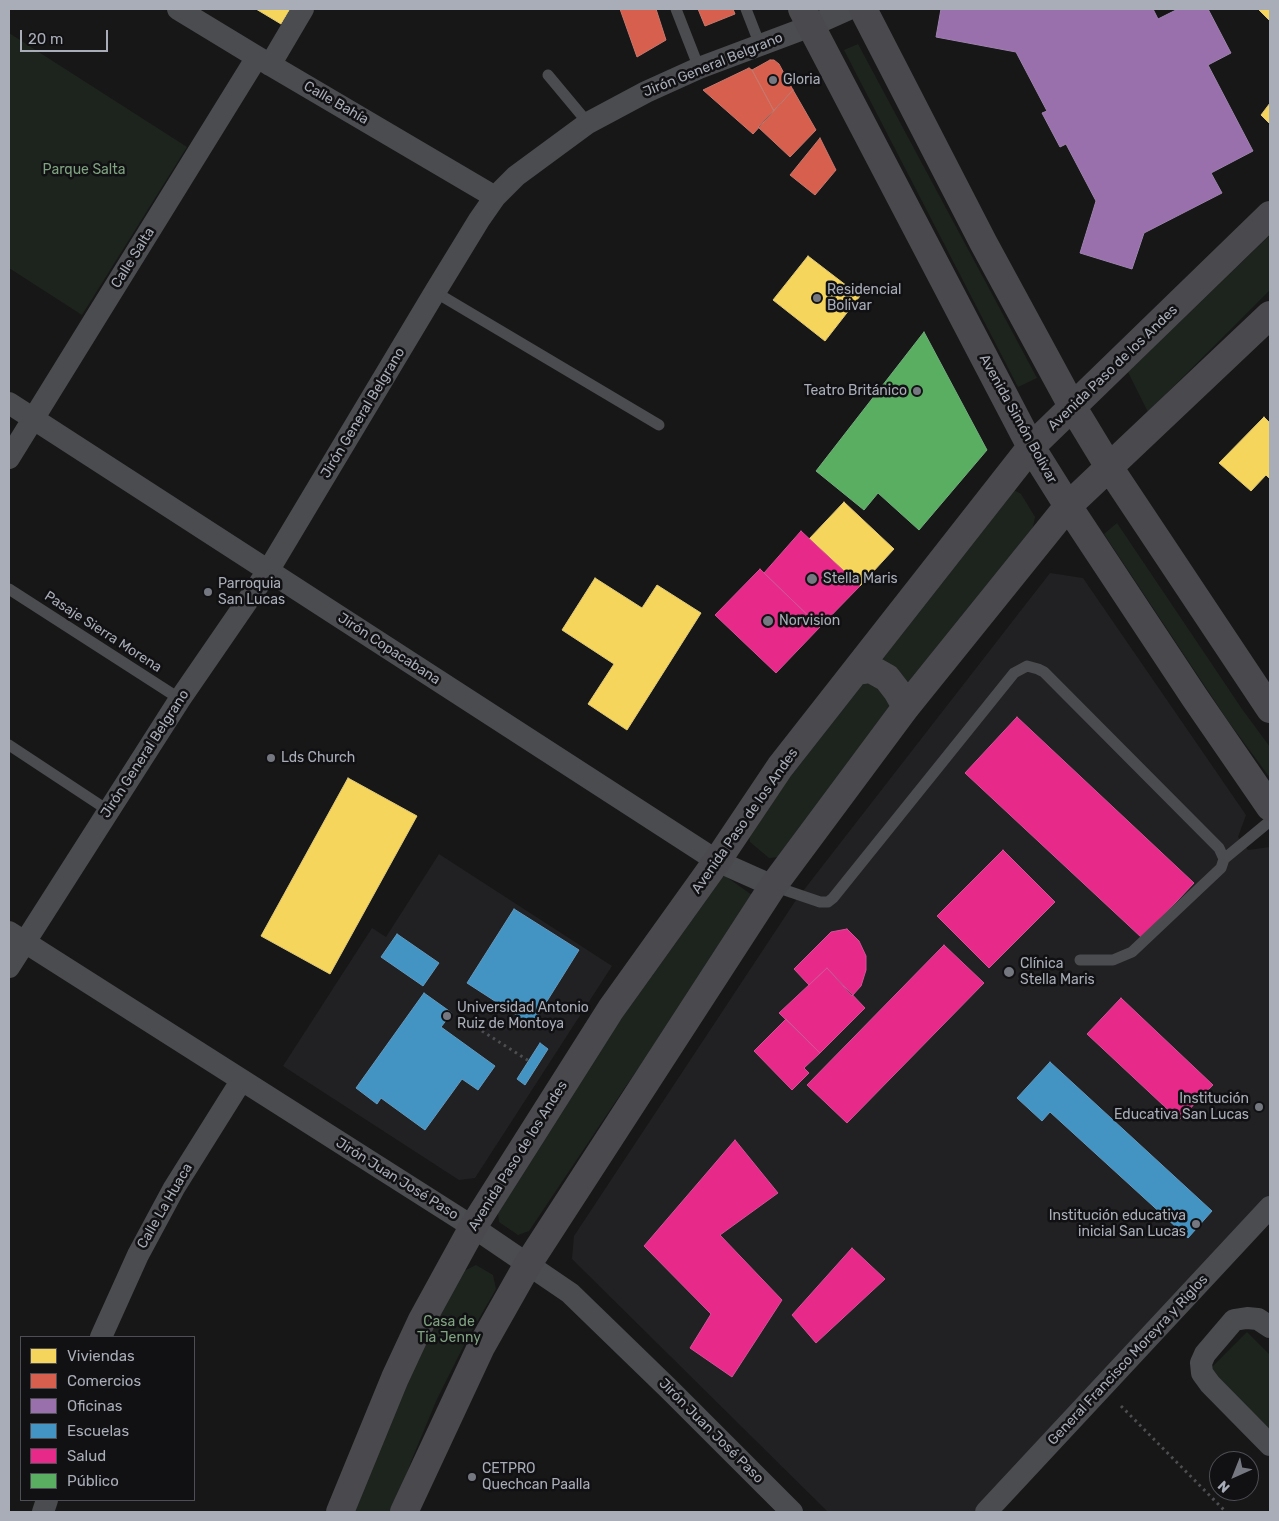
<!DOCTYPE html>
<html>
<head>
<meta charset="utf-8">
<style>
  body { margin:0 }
  #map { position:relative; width:1279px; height:1521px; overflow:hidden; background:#171717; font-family:Rubik,sans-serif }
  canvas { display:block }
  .frame { position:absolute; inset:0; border:10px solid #a8adb8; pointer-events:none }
  .legend { position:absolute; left:20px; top:1336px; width:175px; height:165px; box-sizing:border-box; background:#111113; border:1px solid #4d4f55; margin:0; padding:6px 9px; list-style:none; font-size:15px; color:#a8adb8 }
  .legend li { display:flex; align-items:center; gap:10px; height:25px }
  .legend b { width:25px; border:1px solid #4d4f55 }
  .north { position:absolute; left:1209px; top:1451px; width:50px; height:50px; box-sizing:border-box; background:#111113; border:1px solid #4d4f55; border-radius:50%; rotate:224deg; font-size:14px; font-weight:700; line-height:20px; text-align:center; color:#a8adb8 }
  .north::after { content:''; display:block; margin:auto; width:18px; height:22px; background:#757880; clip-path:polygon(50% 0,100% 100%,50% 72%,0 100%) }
  .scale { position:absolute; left:20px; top:30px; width:88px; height:22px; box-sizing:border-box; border:2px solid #a8adb8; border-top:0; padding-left:6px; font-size:15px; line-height:18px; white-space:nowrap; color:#a8adb8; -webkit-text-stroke:4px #111113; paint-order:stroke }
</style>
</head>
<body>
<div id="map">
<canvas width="1279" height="1521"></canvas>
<div class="frame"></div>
<ul class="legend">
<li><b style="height:14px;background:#f6d55c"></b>Viviendas</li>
<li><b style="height:14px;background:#d6604d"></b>Comercios</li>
<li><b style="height:14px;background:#9970ab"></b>Oficinas</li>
<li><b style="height:14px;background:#4393c3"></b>Escuelas</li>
<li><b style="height:14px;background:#e7298a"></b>Salud</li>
<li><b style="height:14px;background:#5aae61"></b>Público</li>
</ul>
<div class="north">N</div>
<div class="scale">20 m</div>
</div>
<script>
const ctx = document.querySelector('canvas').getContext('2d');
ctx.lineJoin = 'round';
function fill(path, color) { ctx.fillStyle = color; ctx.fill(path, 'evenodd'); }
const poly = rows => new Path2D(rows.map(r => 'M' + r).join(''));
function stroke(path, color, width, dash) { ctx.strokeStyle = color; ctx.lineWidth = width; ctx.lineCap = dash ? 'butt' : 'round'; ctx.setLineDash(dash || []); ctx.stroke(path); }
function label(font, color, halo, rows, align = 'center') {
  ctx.font = font + ' Rubik,sans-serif'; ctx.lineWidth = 5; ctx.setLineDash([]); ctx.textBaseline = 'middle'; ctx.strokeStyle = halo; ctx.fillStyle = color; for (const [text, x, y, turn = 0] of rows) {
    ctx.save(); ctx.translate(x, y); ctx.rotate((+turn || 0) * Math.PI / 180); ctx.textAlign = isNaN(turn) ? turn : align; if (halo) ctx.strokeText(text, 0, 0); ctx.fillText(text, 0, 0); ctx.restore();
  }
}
const built = poly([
  [1050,573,1083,578,1246,815,1238,837,1248,850,1270,847,1270,1207,985,1512,828,1512,572,1259,574,1236,796,900],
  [439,854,612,966,475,1178,459,1180,283,1066,372,928,386,937]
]);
const green = poly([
  [9,33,187,147,82,315,9,268],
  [858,44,1037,378,1018,387,844,50],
  [1270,235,1270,290,1148,412,1128,372],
  [1012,489,1021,494,1035,517,1032,532,779,857,769,858,750,842,749,834,795,766],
  [1117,523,1242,709,1270,747,1270,778,1228,721,1104,534],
  [725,876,752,895,753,906,626,1086,529,1231,518,1235,499,1222,498,1213,590,1065,713,880],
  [476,1265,493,1275,496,1289,466,1341,437,1399,412,1459,393,1512,351,1512,404,1380,462,1272],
  [1247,1332,1270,1355,1270,1430,1210,1369]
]);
const homes = poly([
  [256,9,290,9,281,24,256,9],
  [1258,9,1270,9,1270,21,1258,9],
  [1270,103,1270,124,1261,115,1270,103],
  [808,256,860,296,825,341,773,300,808,256],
  [1264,417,1270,423,1270,479,1266,475,1251,491,1219,463,1264,417],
  [844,502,894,549,860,586,809,539,844,502],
  [595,578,642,608,657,585,701,613,627,730,588,704,614,664,562,630,595,578],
  [348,778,417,816,330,974,261,936,348,778]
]);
const shops = poly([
  [620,9,656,9,666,40,637,57,620,9],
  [698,9,733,9,735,14,705,26,698,9],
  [770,60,774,60,779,64,793,90,774,111,752,70,770,60],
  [749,68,752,70,774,111,753,134,703,90,749,68],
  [793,90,816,130,790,157,758,127,793,90],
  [820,138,836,170,815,195,790,175,820,138]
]);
const offices = poly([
  [941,9,1153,9,1158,19,1178,9,1208,9,1231,53,1208,65,1253,151,1211,173,1222,193,1144,233,1132,269,1080,253,1096,201,1066,144,1060,147,1042,113,1047,111,1016,52,936,37,941,9]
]);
const schools = poly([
  [514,909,579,950,532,1025,467,983,514,909],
  [397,934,439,963,423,986,381,957,397,934],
  [424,993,452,1013,441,1027,495,1066,478,1090,462,1079,425,1130,381,1098,377,1104,356,1088,424,993],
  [540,1043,548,1049,525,1085,517,1079,540,1043],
  [1050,1062,1212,1211,1188,1238,1050,1112,1042,1121,1017,1098,1050,1062]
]);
const health = poly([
  [801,531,860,586,820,627,764,573,801,531],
  [760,569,820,627,776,673,715,615,760,569],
  [1017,717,1194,883,1142,938,965,773,1017,717],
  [1003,850,1055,902,989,968,937,916,1003,850],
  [847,929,859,941,866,956,866,970,861,986,852,996,827,968,809,985,794,969,831,932,847,929],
  [944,945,984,983,847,1123,807,1085,944,945],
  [827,968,865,1008,820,1053,779,1013,827,968],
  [1121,998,1213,1085,1179,1120,1087,1034,1121,998],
  [786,1019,820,1053,804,1068,809,1073,792,1090,754,1051,786,1019],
  [735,1140,778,1193,720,1235,782,1300,732,1377,690,1348,711,1314,644,1246,735,1140],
  [852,1248,885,1279,816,1343,792,1315,852,1248]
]);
const public = poly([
  [924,332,987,450,919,530,878,493,864,510,816,471,924,332]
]);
const path = poly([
  [460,1017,529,1061],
  [1121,1406,1226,1512]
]);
const lane = poly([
  [676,9,699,68],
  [746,9,760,45],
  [548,75,588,123],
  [435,292,659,425],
  [9,589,180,699],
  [9,745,109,811],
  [1224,859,1270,821],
  [773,886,820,902,828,902,833,898,1014,673,1027,666,1038,669,1044,672,1219,848,1224,859,1221,868,1132,952,1113,960,1080,960]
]);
const street = poly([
  [178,9,257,57,495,197],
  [270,65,303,9],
  [9,403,717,861,773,886],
  [9,458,257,57],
  [9,932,473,1227,570,1293,669,1389,792,1512],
  [9,967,180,699,268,571,435,292,479,220,495,197,516,176,588,123,646,92,699,68,811,26,849,9],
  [1270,1327,1258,1319,1247,1318,1234,1320,1205,1354,1201,1363,1202,1373,1210,1384,1270,1445],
  [101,1337,138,1255,174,1188,241,1081],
  [43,1512,47,1500],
  [986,1512,1270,1207]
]);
const secondary = poly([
  [802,9,1031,447,1068,506,1195,698,1270,807],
  [863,9,983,242,1072,406,1109,467,1270,709],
  [857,671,871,669,887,678,897,691,906,707],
  [340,1512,395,1378,422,1320,473,1227,611,1009,717,861,780,767,1031,447,1270,215],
  [404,1512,481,1347,528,1264,773,886,906,707,1068,506,1270,315]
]);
const markers = [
  [773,80,5,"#757880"],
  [817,298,5,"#757880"],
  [917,391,5,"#757880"],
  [812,579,6,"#757880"],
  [208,592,5,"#757880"],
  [768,621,6,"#757880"],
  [271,758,5,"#757880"],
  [1009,972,6,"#757880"],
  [447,1016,5,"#757880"],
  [1259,1107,5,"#757880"],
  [1196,1224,5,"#757880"],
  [472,1477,5,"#757880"]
];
const streetNames = [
  ["Jirón General Belgrano",713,65,-22],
  ["Calle Bahía",336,103,30],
  ["Calle Salta",133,258,-58],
  ["Avenida Paso de los Andes",1113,368,-44],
  ["Jirón General Belgrano",363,413,-59],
  ["Avenida Simón Bolivar",1018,419,61],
  ["Pasaje Sierra Morena",103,632,33],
  ["Jirón Copacabana",389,649,33],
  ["Jirón General Belgrano",145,754,-57],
  ["Avenida Paso de los Andes",745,821,-55],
  ["Avenida Paso de los Andes",518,1156,-58],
  ["Jirón Juan José Paso",397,1179,32],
  ["Calle La Huaca",165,1206,-60],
  ["General Francisco Moreyra y Riglos",1128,1360,-47],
  ["Jirón Juan José Paso",711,1431,45]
];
const poiNames = [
  ["Gloria",783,80],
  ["Residencial",827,290],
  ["Bolivar",827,306],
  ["Teatro Británico",907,391,"right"],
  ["Stella Maris",823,579],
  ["Parroquia",218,584],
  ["San Lucas",218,600],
  ["Norvision",779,621],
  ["Lds Church",281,758],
  ["Clínica",1020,964],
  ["Stella Maris",1020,980],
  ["Universidad Antonio",457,1008],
  ["Ruiz de Montoya",457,1024],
  ["Institución",1249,1099,"right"],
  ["Educativa San Lucas",1249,1115,"right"],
  ["Institución educativa",1186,1216,"right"],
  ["inicial San Lucas",1186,1232,"right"],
  ["CETPRO",482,1469],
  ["Quechcan Paalla",482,1485]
];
const parkNames = [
  ["Parque Salta",84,170],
  ["Casa de",449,1322],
  ["Tia Jenny",449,1338]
];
fill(built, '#212123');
fill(green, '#1d241e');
fill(homes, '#f6d55c');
stroke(homes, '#dfc978', 1);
fill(shops, '#d6604d');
stroke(shops, '#c8776d', 1);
fill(offices, '#9970ab');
stroke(offices, '#9e82af', 1);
fill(schools, '#4393c3');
stroke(schools, '#619bc0', 1);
fill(health, '#e7298a');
stroke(health, '#d45198', 1);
fill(public, '#5aae61');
stroke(public, '#71ae7b', 1);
stroke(path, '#4d4e52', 3, [2.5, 4]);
stroke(lane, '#4b4c50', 11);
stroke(street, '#4b4c50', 22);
stroke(secondary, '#4a4a4e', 28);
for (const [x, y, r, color] of markers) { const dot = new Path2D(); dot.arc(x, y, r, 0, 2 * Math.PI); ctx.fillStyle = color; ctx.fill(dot); stroke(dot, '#111113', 2); }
label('14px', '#a8adb8', '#111113', streetNames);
label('14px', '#a8adb8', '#111113', poiNames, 'left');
label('14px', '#7fa381', '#111113', parkNames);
</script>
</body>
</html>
